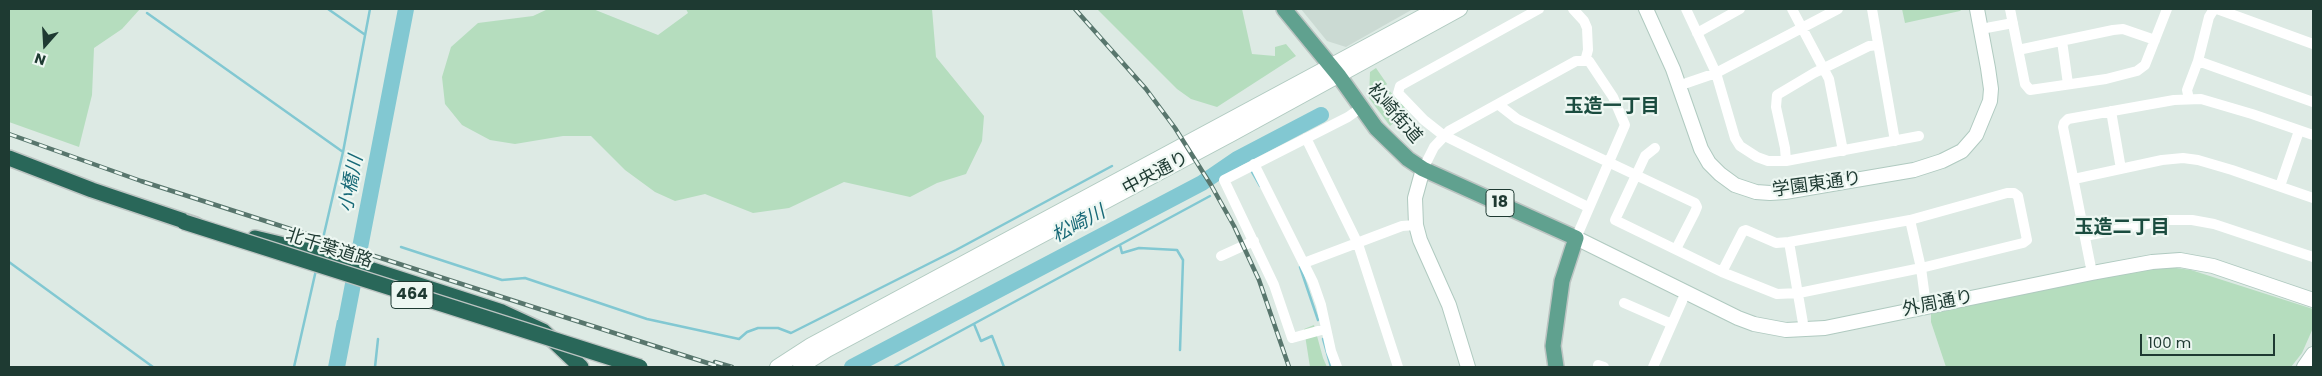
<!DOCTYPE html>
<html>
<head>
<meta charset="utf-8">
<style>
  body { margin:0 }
  #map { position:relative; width:2322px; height:376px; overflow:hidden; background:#ddeae4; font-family:Poppins,sans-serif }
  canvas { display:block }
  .frame { position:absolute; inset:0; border:10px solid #1e3a32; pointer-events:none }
  .north { position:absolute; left:20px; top:20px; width:50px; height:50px; -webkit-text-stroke:4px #edf7f2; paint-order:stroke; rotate:199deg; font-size:14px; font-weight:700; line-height:20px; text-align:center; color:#1e3a32 }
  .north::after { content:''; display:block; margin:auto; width:18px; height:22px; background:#1e3a32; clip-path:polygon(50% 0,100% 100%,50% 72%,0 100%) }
  .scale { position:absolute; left:2140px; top:334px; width:135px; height:22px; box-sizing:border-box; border:2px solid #1e3a32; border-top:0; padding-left:6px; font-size:15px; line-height:18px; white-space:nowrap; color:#1e3a32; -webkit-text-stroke:4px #edf7f2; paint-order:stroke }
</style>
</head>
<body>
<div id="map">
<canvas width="2322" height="376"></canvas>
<div class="frame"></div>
<div class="north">N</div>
<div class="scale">100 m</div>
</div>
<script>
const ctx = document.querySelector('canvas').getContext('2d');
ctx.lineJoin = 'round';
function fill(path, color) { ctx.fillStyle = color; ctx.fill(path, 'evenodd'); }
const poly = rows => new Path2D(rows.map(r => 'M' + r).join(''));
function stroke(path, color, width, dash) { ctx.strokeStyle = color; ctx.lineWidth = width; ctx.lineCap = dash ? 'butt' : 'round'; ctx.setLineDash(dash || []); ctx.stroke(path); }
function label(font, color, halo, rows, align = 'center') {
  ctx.font = font + ' Poppins,"Noto Sans JP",sans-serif'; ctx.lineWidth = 4.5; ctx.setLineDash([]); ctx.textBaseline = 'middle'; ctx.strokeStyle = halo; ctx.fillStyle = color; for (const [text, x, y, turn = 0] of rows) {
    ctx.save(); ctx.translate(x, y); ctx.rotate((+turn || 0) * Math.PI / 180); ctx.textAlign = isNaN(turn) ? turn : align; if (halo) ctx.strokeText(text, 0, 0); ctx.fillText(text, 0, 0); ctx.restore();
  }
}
const built = poly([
  [1301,9,1413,9,1346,47,1327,41]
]);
const green = poly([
  [9,9,140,9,122,29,94,48,92,95,79,147,9,122],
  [548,9,593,9,658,35,688,13,686,9,932,9,936,57,984,116,982,141,966,174,937,183,910,197,844,182,789,208,753,213,705,194,675,201,655,192,625,170,591,136,563,136,515,144,490,140,462,125,445,104,442,77,451,47,478,23,533,16],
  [1097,9,1242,9,1252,54,1275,56,1275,47,1286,44,1296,56,1217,107,1191,99,1177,89],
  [1902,9,1962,9,1960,11,1905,23],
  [1376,68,1387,84,1385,86,1408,111,1390,126,1369,98,1370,72],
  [2168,267,2191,270,2313,309,2313,328,2302,353,2291,367,1946,367,1931,322,1931,314,2105,276],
  [1314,325,1323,358,1327,367,1310,367,1304,329]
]);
const water = poly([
  [337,320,352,325,344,367,328,367]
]);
const stream = poly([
  [328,9,364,34],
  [147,13,343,152],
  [1252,172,1260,186],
  [1120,245,1122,253,1139,248,1177,250,1183,260,1180,350],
  [321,247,343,152,370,9],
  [401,247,502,280,525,278,647,319,739,339,747,332,758,328,778,328,791,333,956,250,1112,166],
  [9,262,153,367],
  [1300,267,1318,320],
  [974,324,981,341,992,336,1004,367],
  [1323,339,1331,367],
  [294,367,316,270],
  [375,367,378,339],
  [894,367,1210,196]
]);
const river = poly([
  [337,367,406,9],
  [852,367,1202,183,1237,159,1321,115]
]);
const street = poly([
  [1539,9,1400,86,1398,93,1424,120,1443,135,1588,207],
  [1573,9,1584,21,1587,28,1588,50,1585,61],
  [1686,9,1716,73,1735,138,1740,146,1757,157,1768,161,1786,161,1919,136],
  [1792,9,1829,79,1843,151],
  [1872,9,1895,141],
  [2010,9,2025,84,2030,90,2106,79,2137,71,2145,65,2167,9],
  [2217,9,2313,44],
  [1981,29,2013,23],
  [1697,33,1740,9],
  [2062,41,2068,84],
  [2018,50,2113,30,2123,29,2155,40],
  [2198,61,2313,102],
  [1678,86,1716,73,1838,9],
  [2189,99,2187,90,2198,61,2209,17,2214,9],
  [1499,105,1517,119,1695,203,1697,207,1695,212,1676,249],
  [2111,111,2121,169],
  [1306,138,1358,244,1398,367],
  [1655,148,1645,156,1615,220,1722,272,1777,294,1799,293,1921,268,2023,243,2027,240,2018,196,2014,193,2007,193,1910,220,1789,242,1776,243,1746,230,1743,231,1722,272],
  [1786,161,1785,148,1776,107,1777,95,1814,73,1869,46,1878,45],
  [1254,164,1313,282,1321,305,1331,351,1337,367],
  [1423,169,1434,147,1449,131,1576,61,1589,61,1613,97,1625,125,1576,238],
  [2074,179,2162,160,2183,158,2198,160,2232,170,2313,198],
  [2280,186,2299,131],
  [1910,220,1921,268,1925,298,1924,306],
  [2085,236,2167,220,2192,220,2214,224,2313,257],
  [1789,242,1804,329],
  [1221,256,1254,241],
  [1304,263,1402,226,1416,225],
  [2092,273,2063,127,2064,123,2068,119,2174,100,2201,99,2252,114,2313,135],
  [1624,303,1672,324],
  [1325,329,1292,338,1274,285,1224,180,1348,117,1362,107],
  [1598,365,1604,367],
  [1653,367,1686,292]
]);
const secondary = poly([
  [1646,9,1673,69,1701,149,1709,163,1720,174,1735,185,1756,192,1770,193,1785,192,1914,170,1942,161,1962,151,1976,135,1990,101,1991,89,1988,68,1977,9],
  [1423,169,1415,198,1416,225,1420,240,1449,305,1468,367],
  [1576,238,1738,318,1754,324,1786,330,1825,328,2092,273,2152,262,2180,260,2213,266,2313,300],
  [777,367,811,345,1436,9],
  [800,367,827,350,1232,134,1460,9],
  [2304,367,2313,354]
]);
const primary = poly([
  [1284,9,1339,76,1376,128,1408,159,1423,169,1576,238,1562,281,1553,346,1556,367]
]);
const highway = poly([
  [9,158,92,190,196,225],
  [255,238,326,255,502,312,543,331,581,367]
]);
const rail = poly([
  [1075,9,1146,89,1175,128,1211,185,1234,226,1259,280,1289,367],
  [9,134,141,181,720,367],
  [715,362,732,367]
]);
const highwayBridge = poly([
  [184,222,640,367]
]);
const shields = [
  [1500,203,28],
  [412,295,42]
];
const shieldNames = [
  ["18",1500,203],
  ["464",412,295]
];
const streetNames = [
  ["松崎街道",1394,114,49],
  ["中央通り",1156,174,-28],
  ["学園東通り",1817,185,-8],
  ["北千葉道路",329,249,18],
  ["外周通り",1938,304,-11]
];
const neighbourhoodNames = [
  ["玉造一丁目",1612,107],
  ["玉造二丁目",2122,228]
];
const waterNames = [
  ["小橋川",352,184,-79],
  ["松崎川",1079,225,-28]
];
fill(built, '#cbdad3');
fill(green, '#b5ddbe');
fill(water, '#82c8d2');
stroke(stream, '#82c8d2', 2.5);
stroke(river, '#82c8d2', 16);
stroke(secondary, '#b0cac0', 16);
stroke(primary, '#bcc4c2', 18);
stroke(highway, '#bcc4c2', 18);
stroke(street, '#fff', 10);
stroke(secondary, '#fff', 14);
stroke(primary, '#60a18f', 15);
stroke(highway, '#296759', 15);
stroke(rail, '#58766d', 4.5);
stroke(rail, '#edf7f2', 2.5, [8]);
stroke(highwayBridge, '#bcc4c2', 18, []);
stroke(highwayBridge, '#296759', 15);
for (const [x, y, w] of shields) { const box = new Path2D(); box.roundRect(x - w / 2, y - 13.5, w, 27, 4); ctx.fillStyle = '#edf7f2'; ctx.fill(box); stroke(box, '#1e3a32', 1); }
label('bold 16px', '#1e3a32', null, shieldNames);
label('18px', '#1e3a32', '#edf7f2', streetNames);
label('bold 19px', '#1a4c3f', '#edf7f2', neighbourhoodNames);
label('italic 19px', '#176977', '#edf7f2', waterNames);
</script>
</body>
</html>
